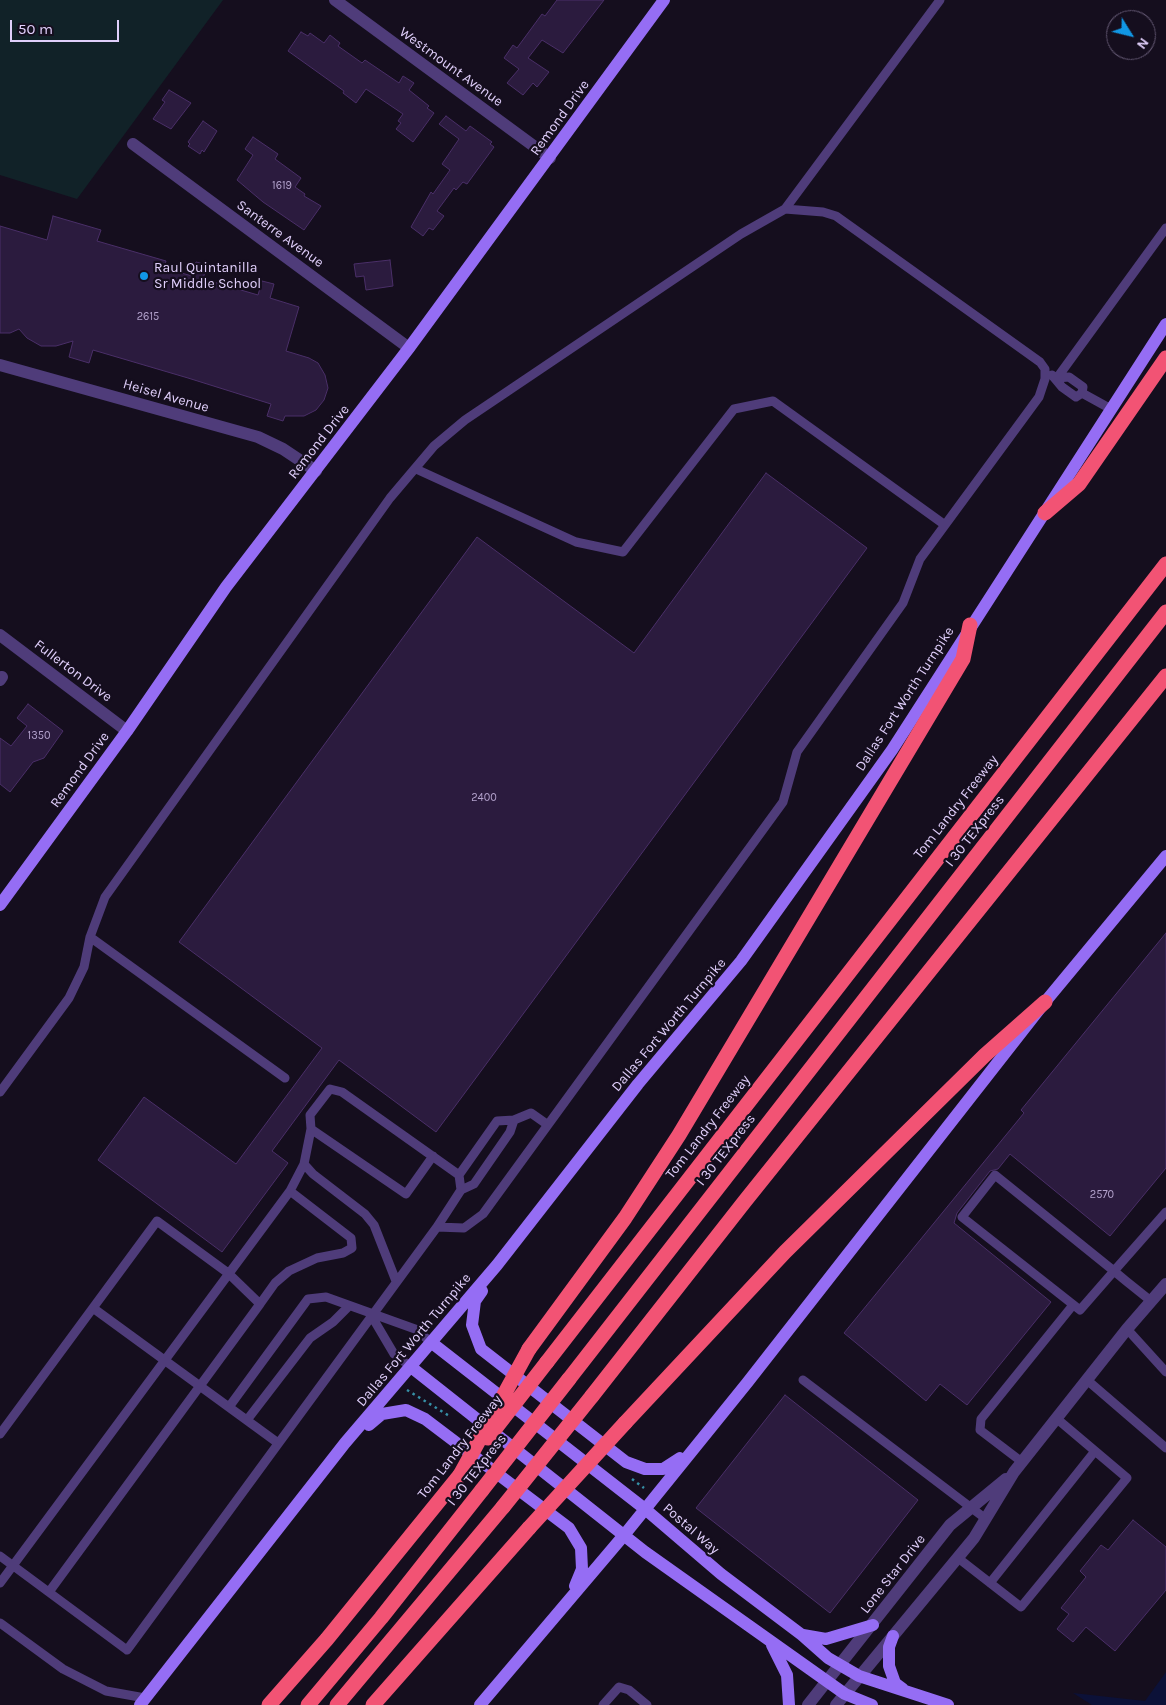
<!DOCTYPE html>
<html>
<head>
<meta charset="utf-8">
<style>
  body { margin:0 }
  #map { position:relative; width:1166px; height:1705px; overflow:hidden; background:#150e1e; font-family:Karla,sans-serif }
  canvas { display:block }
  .north { position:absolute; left:1106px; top:10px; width:50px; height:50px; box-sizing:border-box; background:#150e1e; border:1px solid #665b76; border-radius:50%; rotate:126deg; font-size:14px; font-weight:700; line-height:20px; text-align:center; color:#e0cffb }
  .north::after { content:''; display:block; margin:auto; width:18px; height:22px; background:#1197e5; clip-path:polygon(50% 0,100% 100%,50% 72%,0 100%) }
  .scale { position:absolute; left:10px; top:20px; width:109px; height:22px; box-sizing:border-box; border:2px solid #e0cffb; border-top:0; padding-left:6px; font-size:15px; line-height:18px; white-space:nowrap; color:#e0cffb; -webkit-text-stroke:4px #150e1e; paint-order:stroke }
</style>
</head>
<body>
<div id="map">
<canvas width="1166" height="1705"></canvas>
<div class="north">N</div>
<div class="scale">50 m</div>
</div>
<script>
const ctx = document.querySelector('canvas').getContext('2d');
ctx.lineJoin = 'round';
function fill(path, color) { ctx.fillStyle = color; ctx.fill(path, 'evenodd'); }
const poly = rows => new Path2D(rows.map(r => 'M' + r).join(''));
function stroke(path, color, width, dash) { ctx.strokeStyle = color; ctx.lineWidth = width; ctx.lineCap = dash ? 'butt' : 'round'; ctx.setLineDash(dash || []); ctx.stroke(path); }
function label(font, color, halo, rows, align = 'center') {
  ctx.font = font + ' Karla,sans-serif'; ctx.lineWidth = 4.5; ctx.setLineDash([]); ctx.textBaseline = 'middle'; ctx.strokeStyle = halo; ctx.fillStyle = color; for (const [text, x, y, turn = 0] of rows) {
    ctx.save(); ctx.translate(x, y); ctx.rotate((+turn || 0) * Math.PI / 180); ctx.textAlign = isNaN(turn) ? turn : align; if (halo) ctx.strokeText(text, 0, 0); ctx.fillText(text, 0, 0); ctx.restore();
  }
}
const green = poly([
  [0,0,223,0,77,199,0,175]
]);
const water = poly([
  [1166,1672,1166,1705,1092,1705,1073,1693,1145,1701]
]);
const building = poly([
  [557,0,604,0,563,53,542,40,528,58,549,72,537,87,533,83,523,95,507,83,519,69,504,58,513,45,517,48,542,14,545,16,557,0],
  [301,32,308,36,310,33,324,43,330,35,340,43,338,46,362,63,365,60,399,83,403,76,414,83,409,90,429,106,427,108,434,113,413,142,396,129,401,123,398,121,403,114,366,89,356,103,343,93,344,91,288,51,301,32],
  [169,90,191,103,171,129,153,119,165,102,162,100,169,90],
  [446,116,466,131,470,126,492,142,490,144,494,147,467,184,463,182,456,190,454,188,437,211,444,216,433,230,429,228,423,236,411,227,431,192,433,194,450,170,442,164,459,139,439,124,446,116],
  [203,121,217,131,204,152,202,150,200,154,188,146,190,144,188,142,203,121],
  [253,137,278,154,275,159,301,178,295,187,305,194,304,196,321,206,304,230,263,202,237,180,253,155,245,149,253,137],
  [53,216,101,230,97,241,166,261,164,268,192,276,196,262,207,265,203,279,258,295,262,281,274,284,270,298,299,307,286,351,309,358,318,363,325,375,328,388,324,400,316,410,304,416,285,416,283,421,267,416,271,404,188,378,93,350,89,363,69,357,73,341,56,346,41,346,27,338,19,329,10,333,0,333,0,226,47,240,53,216],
  [390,260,393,286,366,290,364,276,356,277,354,264,390,260],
  [766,473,867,548,436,1132,339,1060,272,1151,288,1163,222,1252,98,1160,144,1097,236,1164,322,1048,179,942,477,537,634,653,766,473],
  [28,704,63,731,44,758,33,762,10,792,0,784,0,738,11,746,27,726,17,718,28,704],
  [1166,933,1166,1168,1110,1236,1010,1154,998,1169,990,1171,957,1213,954,1223,1051,1302,967,1405,940,1384,926,1401,844,1333,1024,1113,1021,1110,1166,933],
  [785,1395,918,1500,830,1613,696,1508,785,1395],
  [1133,1520,1166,1547,1166,1590,1115,1651,1086,1627,1073,1642,1057,1629,1069,1614,1061,1608,1086,1577,1080,1571,1101,1545,1108,1550,1133,1520]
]);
const path = poly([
  [407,1390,451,1417],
  [632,1479,644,1488]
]);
const lane = poly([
  [785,209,940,0],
  [1052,375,1062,387,1076,397,1082,393],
  [1057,378,1166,228],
  [1057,378,1069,377,1083,387,1082,393],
  [1082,393,1111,409],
  [416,469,576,542,623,552,734,409,773,401,945,525],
  [90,937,285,1078],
  [0,1092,69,998,84,967,90,937,105,897,390,498,434,446,465,420,741,234,785,209,823,212,836,216,1040,362,1045,369,1045,379,1039,397,920,559,903,603,797,752,783,802,483,1214,464,1228,437,1227,127,1650,0,1556],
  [514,1120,531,1113,548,1125],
  [311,1129,406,1194,433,1156],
  [304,1164,313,1174,365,1214,374,1225,396,1281],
  [290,1191,304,1164,311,1129,310,1115,330,1089,342,1092,459,1175],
  [437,1227,461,1190,474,1184,510,1132,514,1120,497,1121,459,1175,461,1190],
  [1151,1301,1126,1281,1114,1271,995,1175,962,1217,1080,1310,1114,1271,1166,1212],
  [93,1308,278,1443],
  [371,1315,394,1354,411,1367],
  [1127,1329,1166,1372],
  [803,1380,986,1519],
  [1087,1380,1166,1448],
  [229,1407,308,1299,326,1297,415,1329,432,1343],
  [247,1420,310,1338,333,1322,348,1307],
  [0,1434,157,1221,228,1273,260,1304,49,1592],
  [1022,1462,980,1430,981,1419,1073,1305],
  [958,1558,1021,1607,1127,1478,1056,1418],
  [0,1583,290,1191,351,1238,352,1248,343,1253,317,1258,289,1271,275,1283,260,1304],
  [990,1583,1095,1451],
  [0,1623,63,1669,106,1691,145,1698],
  [603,1705,619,1687,629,1690,647,1705]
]);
const street = poly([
  [335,0,550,158],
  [133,144,409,348],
  [0,365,258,437,283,449,316,471],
  [0,635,127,731],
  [0,680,2,677],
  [808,1705,950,1525,1006,1479],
  [836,1705,974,1538,1014,1472,1127,1329,1166,1284]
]);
const secondary = poly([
  [0,905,127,731,226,587,409,348,664,0],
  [482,1291,475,1301,472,1325,481,1349,626,1462,645,1469,663,1469,680,1458],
  [432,1343,645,1509,721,1574,802,1635,828,1658,859,1676,948,1705],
  [411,1367,645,1552,845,1694,872,1705],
  [369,1425,382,1414,406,1410,425,1419,569,1528,581,1548,582,1569,575,1586],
  [803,1635,826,1639,873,1625],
  [893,1636,889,1647,889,1666,895,1683,903,1689],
  [772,1645,787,1675,789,1705],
  [140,1705,345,1443,497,1265,638,1084,741,961,892,750,1166,324],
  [480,1705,625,1534,747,1383,1045,1002,1166,856]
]);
const highway = poly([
  [1045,513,1079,484,1166,358],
  [529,1349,625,1218,679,1135,963,659,970,625],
  [547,1362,1166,564],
  [569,1379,1166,612],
  [592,1396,745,1201,1166,676],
  [625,1423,785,1252,985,1055,1045,1002],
  [269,1705,327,1639,460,1475],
  [308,1705,381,1618,482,1490],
  [337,1705,503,1507],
  [373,1705,529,1528]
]);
const highwayBridge = poly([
  [488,1438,547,1362],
  [460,1475,529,1349],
  [482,1490,569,1379],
  [503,1507,592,1396],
  [529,1528,625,1423]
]);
const markers = [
  [144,276,5,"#1197e5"]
];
const numberNames = [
  ["1619",282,186],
  ["2615",148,317],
  ["1350",39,736],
  ["2400",484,798],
  ["2570",1102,1195]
];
const streetNames = [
  ["Westmount Avenue",451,67,36],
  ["Remond Drive",560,118,-54],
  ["Santerre Avenue",280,234,36],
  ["Heisel Avenue",166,396,16],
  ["Remond Drive",319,442,-52],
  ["Fullerton Drive",73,671,37],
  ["Dallas Fort Worth Turnpike",905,699,-57],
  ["Remond Drive",80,770,-54],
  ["Tom Landry Freeway",956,807,-52],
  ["I 30 TEXpress",975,831,-52],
  ["Dallas Fort Worth Turnpike",669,1025,-50],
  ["Tom Landry Freeway",708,1127,-52],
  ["I 30 TEXpress",726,1150,-52],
  ["Dallas Fort Worth Turnpike",414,1340,-50],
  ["Tom Landry Freeway",460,1447,-52],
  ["I 30 TEXpress",477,1470,-52],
  ["Postal Way",691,1529,41],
  ["Lone Star Drive",893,1574,-52]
];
const poiNames = [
  ["Raul Quintanilla",154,268],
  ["Sr Middle School",154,284]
];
fill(green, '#112228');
fill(water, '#0c1138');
fill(building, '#2b1b3e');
stroke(building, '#4a2f68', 1);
stroke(path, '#3690a7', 2.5, [2.5, 4]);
stroke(lane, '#4f3c7a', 9);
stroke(street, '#4f3c7a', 12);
stroke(secondary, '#956df4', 12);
stroke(highway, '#f25374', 15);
stroke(highwayBridge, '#f25374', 15);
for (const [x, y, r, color] of markers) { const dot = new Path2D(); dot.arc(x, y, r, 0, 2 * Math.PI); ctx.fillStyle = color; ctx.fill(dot); stroke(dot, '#150e1e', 2); }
label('11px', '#b3a2cc', null, numberNames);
label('14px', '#e0cffb', '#150e1e', streetNames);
label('14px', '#e0cffb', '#150e1e', poiNames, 'left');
</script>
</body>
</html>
